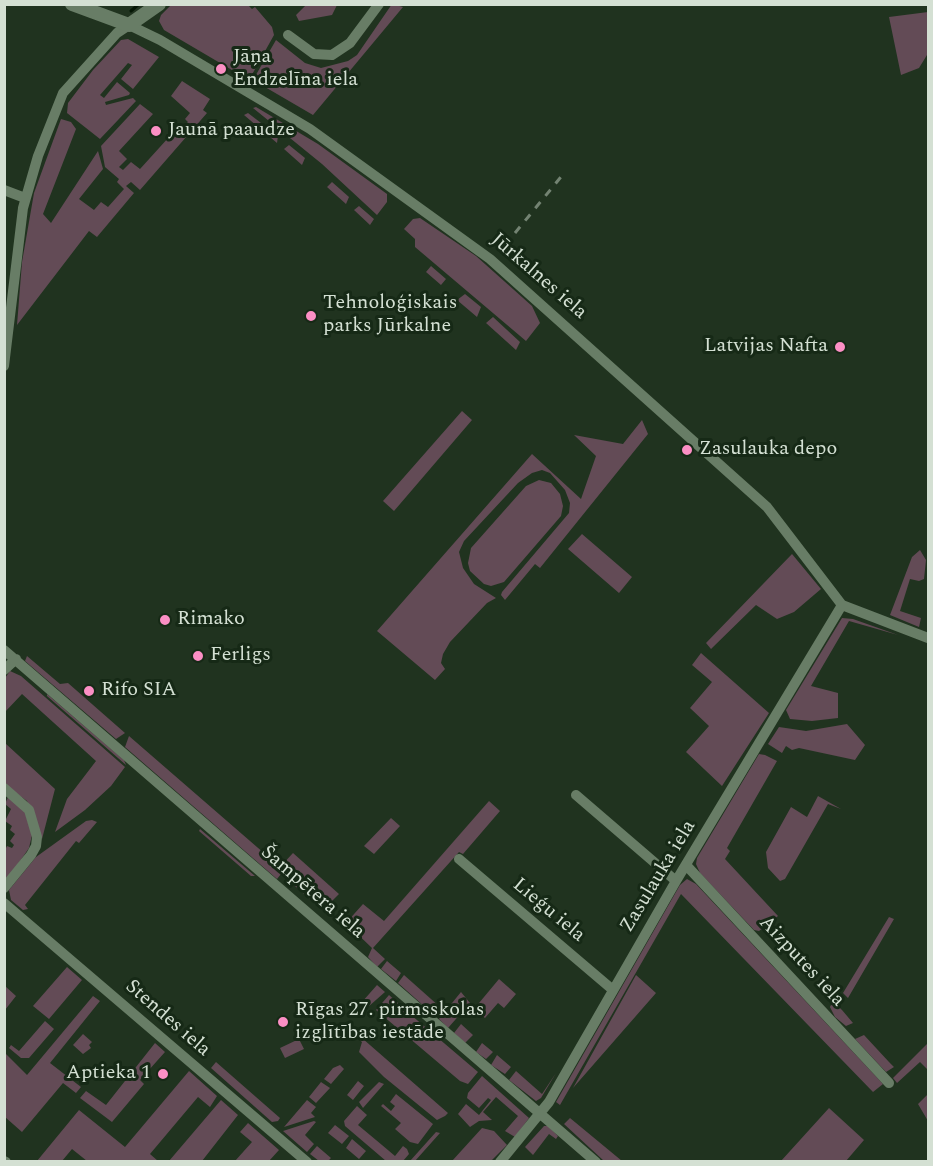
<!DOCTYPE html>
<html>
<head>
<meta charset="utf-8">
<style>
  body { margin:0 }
  #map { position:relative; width:933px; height:1166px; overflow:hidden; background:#20331f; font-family:Spectral,serif }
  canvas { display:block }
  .frame { position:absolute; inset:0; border:6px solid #d4e0d3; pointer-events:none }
</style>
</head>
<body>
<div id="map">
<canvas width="933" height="1166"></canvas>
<div class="frame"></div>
</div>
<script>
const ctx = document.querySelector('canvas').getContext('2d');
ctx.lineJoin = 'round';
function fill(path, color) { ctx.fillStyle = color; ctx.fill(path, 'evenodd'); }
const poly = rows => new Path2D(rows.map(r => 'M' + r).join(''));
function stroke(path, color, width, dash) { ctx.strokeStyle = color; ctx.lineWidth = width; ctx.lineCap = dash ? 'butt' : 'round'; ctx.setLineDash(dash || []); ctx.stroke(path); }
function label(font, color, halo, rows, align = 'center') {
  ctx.font = font + ' Spectral,serif'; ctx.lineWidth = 6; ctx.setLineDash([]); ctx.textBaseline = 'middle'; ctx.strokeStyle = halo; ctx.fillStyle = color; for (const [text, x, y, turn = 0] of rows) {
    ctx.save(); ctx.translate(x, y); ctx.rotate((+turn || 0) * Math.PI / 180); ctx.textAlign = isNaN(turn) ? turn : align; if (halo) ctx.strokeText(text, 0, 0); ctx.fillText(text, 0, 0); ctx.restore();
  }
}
const green = poly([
  [172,4,247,4,252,9,255,7,272,27,274,35,249,80,164,30,159,21,161,15],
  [392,4,403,7,313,115,253,80,276,40,305,63,321,68,348,61,357,55],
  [306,5,306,4,337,5,332,15,299,21,296,15],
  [928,12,927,55,919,68,901,75,889,17],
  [128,39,159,57,133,89,121,79,132,65,128,63,100,95,104,98,117,82,130,93,129,95,105,102,106,105,133,98,136,101,100,139,67,113,68,103,93,70,121,40],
  [182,81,210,99,203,110,207,113,140,190,131,182,126,186,134,193,97,237,89,231,17,325,22,262,34,193,61,119,71,122,76,129,43,214,51,223,98,151,103,169,79,199,94,210,101,202,108,207,124,189,117,182,119,179,105,167,101,146,140,104,153,114,119,151,127,159,119,167,123,170,131,162,140,169,179,126,182,128,188,122,185,119,190,113,171,96],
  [256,107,318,144,387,194,387,202,377,215,322,164,253,108],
  [248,113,278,136,277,143,244,115],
  [289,145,305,158,302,165,284,149],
  [332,182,349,197,346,204,327,187],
  [359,206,374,219,370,225,354,210],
  [420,218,476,256,532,306,540,323,526,341,415,247,415,239,404,229,413,219],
  [431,266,446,279,441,285,426,272],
  [465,294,481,307,477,317,457,300],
  [493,317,520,342,516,350,486,323],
  [462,411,472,420,394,511,383,501],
  [642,420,648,434,540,568,535,564,505,600,501,595,502,592,569,513,570,503,565,490,550,473,542,470,532,473,518,483,464,541,459,552,463,568,474,584,496,598,487,603,450,642,443,654,441,663,445,669,435,680,377,631,532,454,581,499,596,456,574,435,623,444],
  [539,480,551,483,560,494,563,506,561,516,504,582,491,586,484,584,470,571,468,563,471,548,526,486],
  [582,534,632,577,619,593,568,549],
  [920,550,926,560,924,579,919,581,910,579,900,611,921,618,919,627,890,615,912,557],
  [792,554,821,589,794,612,777,619,756,605,711,649,706,643],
  [842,618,853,619,898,635,849,621,811,686,838,693,838,718,812,721,790,719,786,710],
  [701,653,769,713,722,786,686,752,709,726,690,708,712,682,692,665],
  [27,656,60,684,68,683,125,733,116,739,25,661],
  [10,671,21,676,125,767,111,786,85,810,55,832,67,799,96,761,22,694,5,712,5,678],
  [47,694,124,760,126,765,47,696],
  [847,724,865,745,855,760,799,748,792,750,786,746,782,753,768,744,779,727,806,731],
  [129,736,280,867,293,853,339,894,323,910,281,874,277,879,125,747],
  [5,743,55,789,42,839,27,801,5,785],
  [759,754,765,755,777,761,727,848,730,851,725,859,778,916,759,931,754,930,700,873,696,864,697,858],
  [818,796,841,809,828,804,785,879,780,881,768,868,766,852,791,807,807,817],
  [8,797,25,812,32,835,29,848,5,883,5,850,7,846,12,848,14,845,10,841,15,834,10,830,12,826,5,821,11,809,5,804],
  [489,801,500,811,463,854,459,852,373,948,385,959,377,967,368,957,372,948,346,923,363,904,384,921],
  [391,818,400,826,374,854,364,846],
  [92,820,97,822,79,843,76,841,25,905,28,909,23,910,11,900,9,890,36,857,86,821],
  [200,829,255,876,251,876,199,831],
  [687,879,696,884,883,1084,873,1092,681,894,560,1105,556,1102,680,885],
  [889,917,894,919,848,998,843,993],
  [387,961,401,973,396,981,381,969],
  [67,967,82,980,49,1019,33,1006],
  [404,975,440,1007,434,1015,398,983],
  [636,975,656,993,573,1088],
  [499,979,516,994,504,1008,498,1003,485,1018,474,1009],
  [377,985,385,992,368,1007,362,1002],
  [5,986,16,996,5,1010],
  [461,992,470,1003,448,1028,439,1019],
  [389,995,398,1003,395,1008,401,1012,404,1009,478,1072,468,1084,460,1081,376,1010],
  [93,996,100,1001,50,1063,81,1087,76,1093,63,1083,22,1132,5,1117,5,1053,27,1075],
  [833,1001,842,1010,853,1023,846,1026,835,1017,830,1007],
  [45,1021,54,1029,29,1058,21,1058,9,1048,11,1045,19,1051],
  [461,1024,473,1035,465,1043,454,1033],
  [347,1025,448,1113,445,1116,437,1120,384,1077,359,1052,362,1042,345,1027],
  [83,1034,92,1042,89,1045,91,1048,83,1054,73,1045],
  [864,1035,889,1062,894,1067,886,1072,855,1039],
  [299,1039,304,1049,285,1058,280,1048],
  [155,1043,165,1052,140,1080,144,1084,112,1122,80,1098,86,1091,106,1105],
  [482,1043,493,1052,486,1059,476,1052],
  [928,1043,928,1070,920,1062,897,1083,893,1078],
  [497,1055,511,1067,505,1074,491,1065],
  [216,1062,280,1118,278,1121,272,1122,211,1068],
  [340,1065,344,1069,331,1084,324,1079,333,1068],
  [189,1071,217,1096,210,1107,198,1097,150,1154,158,1161,87,1161,72,1149,62,1161,37,1161,79,1110,125,1147],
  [516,1071,542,1094,556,1073,541,1098,536,1101,509,1080],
  [482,1076,529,1118,515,1137,505,1131,518,1116,496,1097,483,1112,492,1120,479,1121,470,1127,458,1114,466,1104,479,1115,491,1100,488,1098,479,1108,467,1098,468,1093],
  [358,1081,364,1086,353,1100,347,1095],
  [321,1082,330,1088,316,1103,309,1097],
  [379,1082,384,1084,363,1108,359,1102],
  [396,1094,433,1124,418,1144,410,1142,395,1129,401,1123,381,1106,383,1104,391,1111,395,1106,390,1102],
  [928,1094,928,1121,918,1104],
  [221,1100,238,1115,202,1161,169,1161],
  [307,1100,316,1107,311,1113,315,1117,284,1127],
  [357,1106,367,1115,358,1125,382,1145,395,1156,403,1146,407,1149,409,1154,403,1161,386,1161,345,1126,344,1121],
  [829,1108,864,1140,846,1161,781,1161],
  [570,1118,622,1161,604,1161,564,1124],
  [314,1121,316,1122,305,1135,314,1144,307,1152,283,1131],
  [248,1123,279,1150,269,1161,235,1161,252,1142,240,1132],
  [335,1125,349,1136,342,1144,328,1133],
  [544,1126,548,1126,558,1136,556,1139,549,1134,533,1155,525,1147],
  [482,1128,494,1131,507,1145,491,1161,452,1161],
  [436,1132,440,1133,415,1161,410,1161],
  [352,1139,366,1151,359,1159,346,1148],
  [317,1146,331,1158,328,1161,319,1161,310,1154]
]);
const stream = poly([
  [131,11,139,4]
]);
const minor = poly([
  [288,35,314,54,332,55,350,43,379,4],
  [4,190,25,198],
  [4,366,23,208,38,156,63,93,117,33,129,25,160,40,310,129,490,259,767,507,842,605,928,638],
  [4,650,596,1162],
  [4,670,16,659],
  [4,788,29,810,37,837,36,846,31,855,4,888],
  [576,795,676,881],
  [459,859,613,990],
  [686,865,889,1083],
  [4,903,307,1162],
  [4,1161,6,1162],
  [500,1162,549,1102,676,881,842,605]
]);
const tertiary = poly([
  [72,4,129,25,159,4]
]);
const rail = poly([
  [515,233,565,172]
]);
const markers = [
  [221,69,6,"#fb8fc4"],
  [156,131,6,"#fb8fc4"],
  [311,316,6,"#fb8fc4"],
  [840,347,6,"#fb8fc4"],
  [687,450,6,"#fb8fc4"],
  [165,620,6,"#fb8fc4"],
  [198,656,6,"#fb8fc4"],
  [89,691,6,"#fb8fc4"],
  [283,1022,6,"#fb8fc4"],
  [163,1074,6,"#fb8fc4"]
];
const poiNames = [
  ["Jāņa",233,58],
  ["Endzelīna iela",233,81],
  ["Jaunā paaudze",168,131],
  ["Tehnoloģiskais",323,304],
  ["parks Jūrkalne",323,327],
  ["Latvijas Nafta",828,347,"right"],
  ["Zasulauka depo",699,450],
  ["Rimako",177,620],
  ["Ferligs",210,656],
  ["Rifo SIA",101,691],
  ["Rīgas 27. pirmsskolas",295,1011],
  ["izglītības iestāde",295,1034],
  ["Aptieka 1",151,1074,"right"]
];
const streetNames = [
  ["Jūrkalnes iela",538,277,41],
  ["Zasulauka iela",659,877,-59],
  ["Šampētera iela",312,893,41],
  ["Lieģu iela",548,911,40],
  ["Aizputes iela",801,962,47],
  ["Stendes iela",167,1019,41]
];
fill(green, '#634b56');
stroke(stream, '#041604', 3);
stroke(minor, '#687d66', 10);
stroke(tertiary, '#687d66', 14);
stroke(rail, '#738372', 3, [8, 8]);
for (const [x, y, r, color] of markers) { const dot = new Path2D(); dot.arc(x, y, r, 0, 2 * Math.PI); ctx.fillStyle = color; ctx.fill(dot); stroke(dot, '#162916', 2); }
label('20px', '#d4e0d3', '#162916', poiNames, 'left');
label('20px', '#d4e0d3', '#162916', streetNames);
</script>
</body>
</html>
